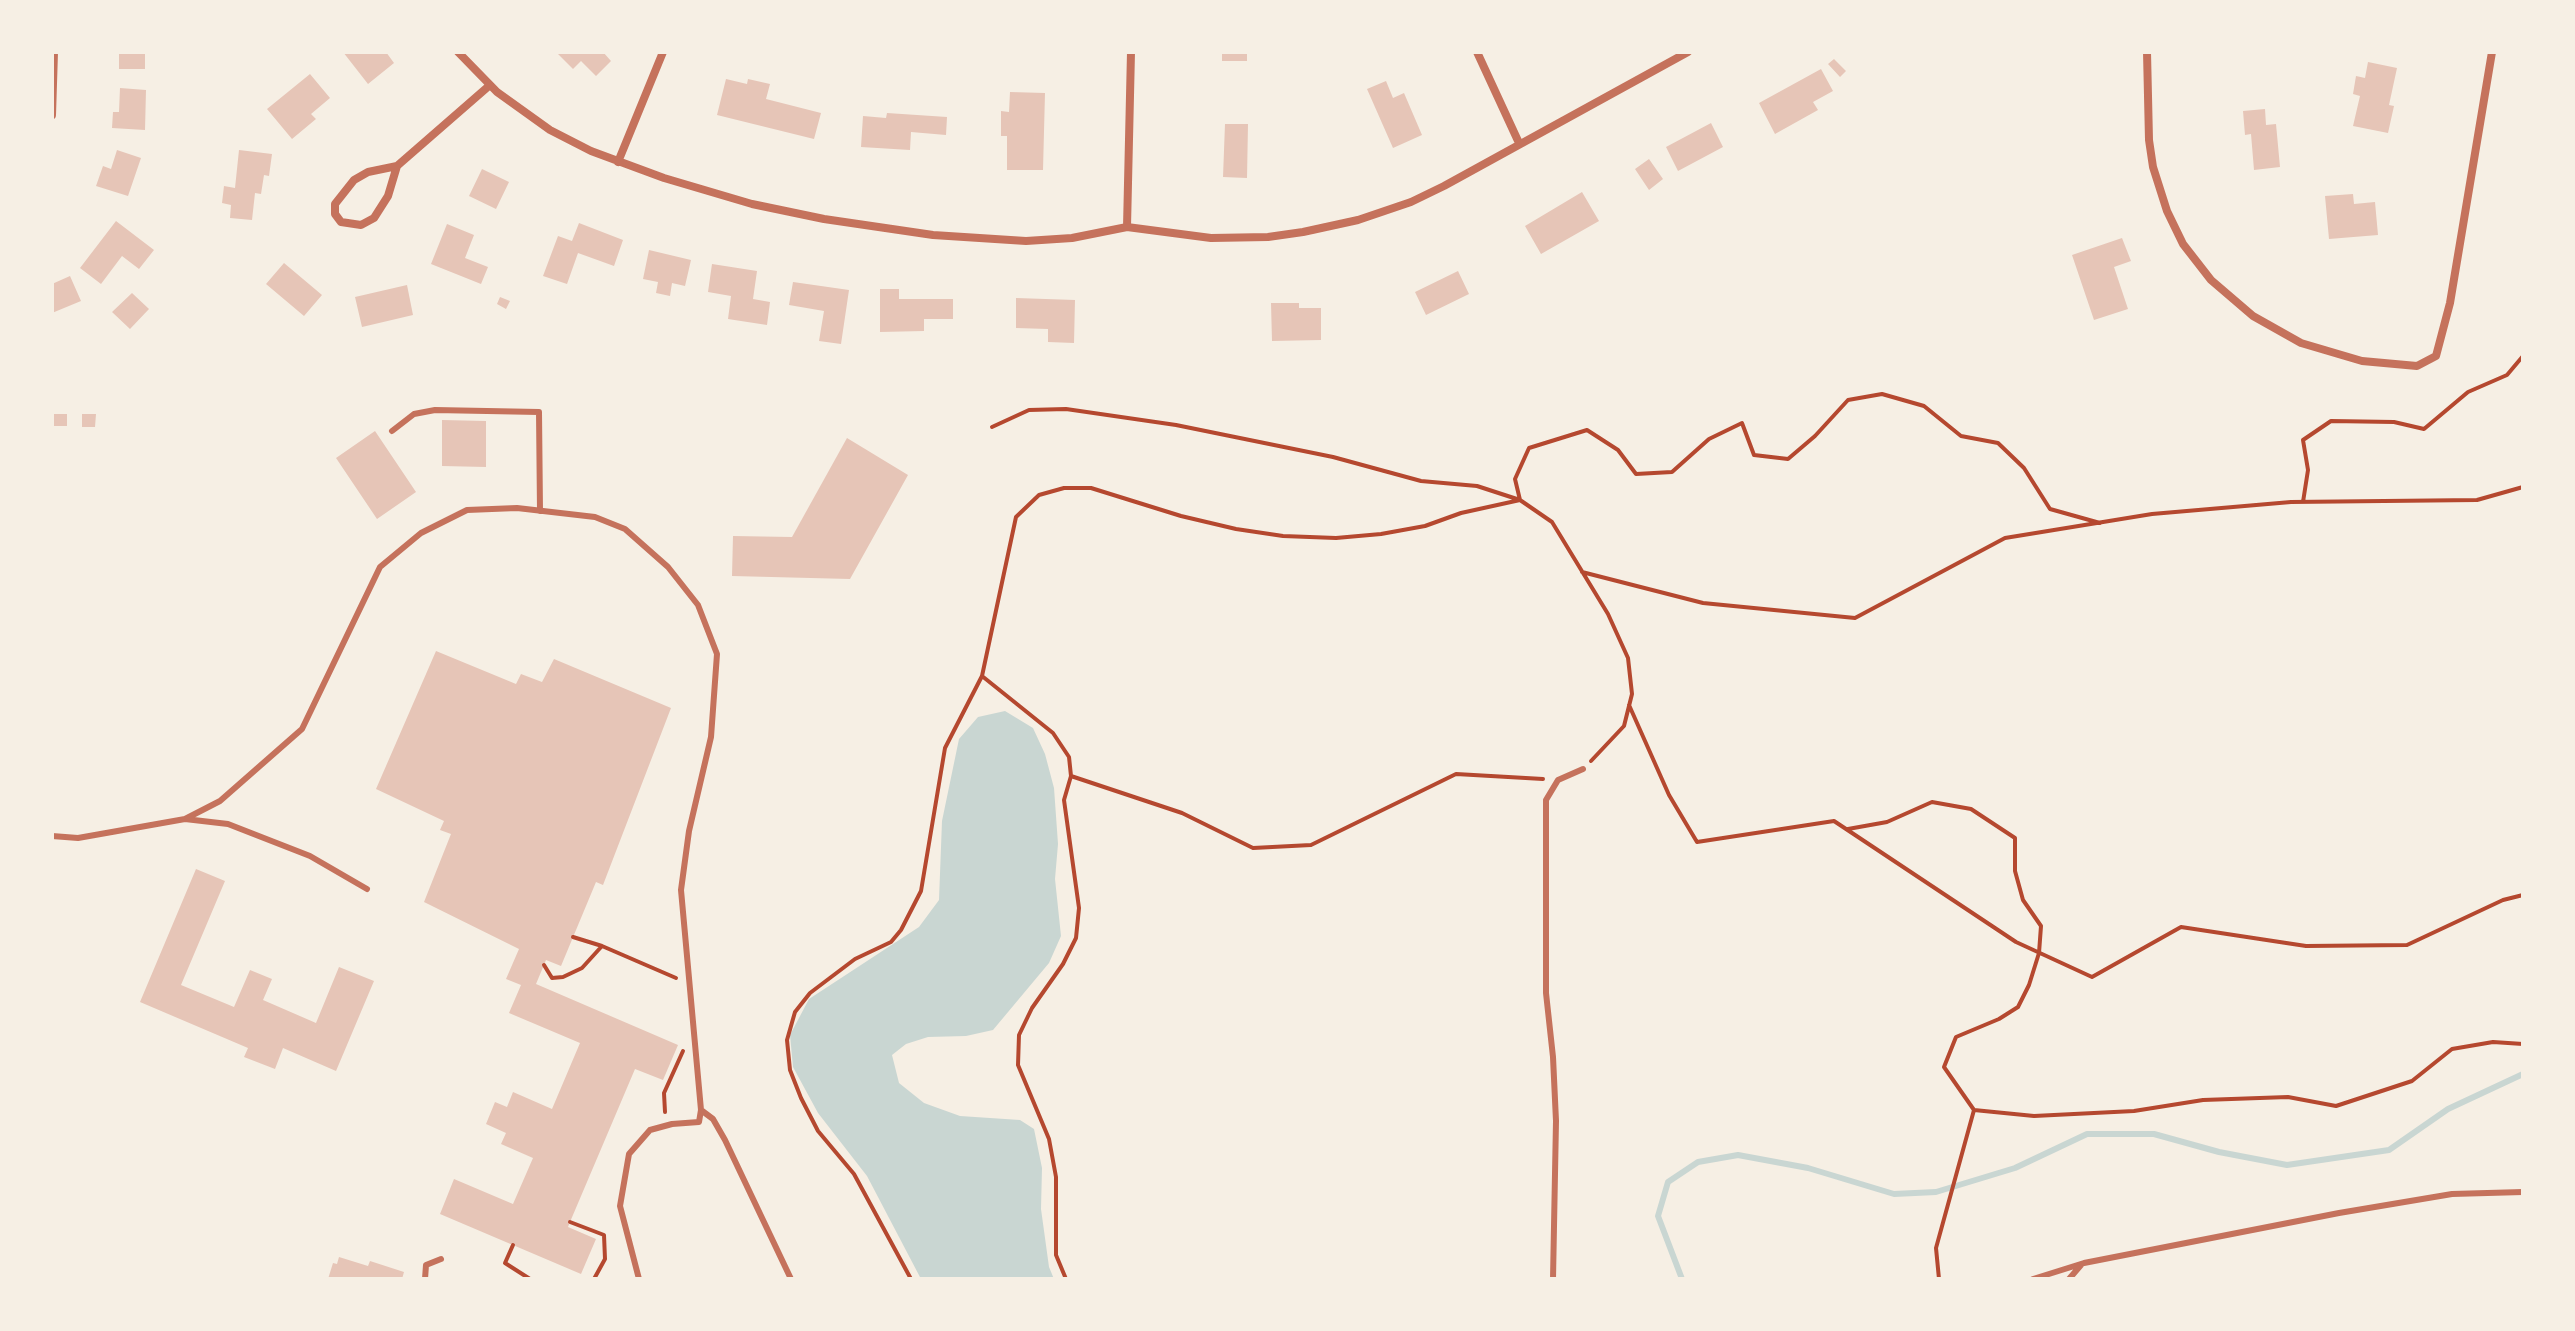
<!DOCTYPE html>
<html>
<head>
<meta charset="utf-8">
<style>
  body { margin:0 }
  #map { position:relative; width:2575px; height:1331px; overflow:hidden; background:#f6efe4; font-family:"Archivo Narrow",sans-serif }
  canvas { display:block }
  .frame { position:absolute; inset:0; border:54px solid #f6efe4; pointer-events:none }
</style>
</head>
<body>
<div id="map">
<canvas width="2575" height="1331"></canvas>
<div class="frame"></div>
</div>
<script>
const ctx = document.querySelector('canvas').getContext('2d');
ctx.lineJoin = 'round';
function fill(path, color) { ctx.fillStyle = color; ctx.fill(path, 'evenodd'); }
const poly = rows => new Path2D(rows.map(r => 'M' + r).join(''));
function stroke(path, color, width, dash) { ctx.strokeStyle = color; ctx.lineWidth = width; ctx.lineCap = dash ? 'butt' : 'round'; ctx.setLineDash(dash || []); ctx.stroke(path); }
const water = poly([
  [1005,711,1033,728,1045,754,1054,788,1058,844,1055,879,1061,936,1049,963,993,1030,966,1036,928,1037,906,1044,892,1055,899,1083,924,1103,960,1116,1020,1120,1034,1129,1042,1168,1041,1209,1049,1267,1054,1279,921,1279,867,1176,818,1113,793,1067,790,1035,809,999,919,927,939,900,942,821,959,739,978,717]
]);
const stream = poly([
  [1682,1279,1658,1216,1668,1182,1698,1162,1738,1155,1808,1168,1894,1194,1936,1192,2015,1168,2087,1134,2154,1134,2219,1152,2287,1165,2389,1150,2448,1109,2523,1074]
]);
const building = poly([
  [119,52,145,52,145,69,119,69],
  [343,52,386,52,394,63,368,84],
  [556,52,603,52,611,61,596,76,581,61,573,69],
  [1222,52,1247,52,1247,61,1222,61],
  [1834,59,1846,71,1840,77,1828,64],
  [2368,62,2397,68,2389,105,2394,106,2388,133,2353,126,2360,96,2353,94,2356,76,2365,78],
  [1821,69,1833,91,1813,102,1818,110,1775,134,1759,103],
  [310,74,330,98,311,114,316,119,292,139,267,109],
  [726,79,747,84,748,79,770,84,766,99,821,113,814,139,717,115],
  [1386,81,1393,98,1404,93,1422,135,1393,148,1367,89],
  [120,88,146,90,145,130,112,128,113,112,119,112],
  [1010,92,1045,93,1043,170,1007,170,1007,136,1001,136,1001,111,1009,112],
  [2265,109,2266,125,2276,124,2280,167,2254,170,2251,134,2245,135,2243,111],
  [887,113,947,117,946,135,911,132,910,150,861,147,863,116,886,118],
  [1711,123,1723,147,1678,171,1666,147],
  [1225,124,1248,124,1247,178,1223,177],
  [117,150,141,158,128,196,96,186,103,166,111,169],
  [239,150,272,154,269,176,264,175,261,194,255,193,252,220,230,218,231,205,222,203,224,186,235,188],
  [1649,159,1663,179,1649,190,1635,169],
  [482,169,509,182,496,209,469,196],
  [1582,192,1599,221,1541,254,1525,226],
  [2353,194,2354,204,2375,202,2378,235,2329,239,2325,196],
  [116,221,154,250,139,269,122,256,101,284,80,268],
  [579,223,623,240,614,266,578,253,567,284,543,276,558,236,572,241],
  [447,224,474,235,465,258,488,267,481,284,431,264],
  [2122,238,2131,261,2114,267,2128,309,2094,320,2072,255],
  [649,250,691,260,685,286,672,283,670,296,656,293,658,282,643,279],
  [284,263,322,295,304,316,266,284],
  [712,264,757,271,753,299,770,302,767,325,728,319,731,296,708,292],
  [1458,271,1469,294,1426,315,1415,292],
  [70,276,81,301,52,313,52,284],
  [793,282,849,290,841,344,819,341,824,311,789,305],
  [407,285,413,315,362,327,355,297],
  [880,289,899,289,899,299,953,299,953,319,924,319,924,331,880,332],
  [132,293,149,309,130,329,112,312],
  [500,297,510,301,506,309,497,304],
  [1016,298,1075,300,1074,343,1048,342,1048,329,1016,328],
  [1271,303,1299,303,1299,308,1321,308,1321,340,1272,341],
  [52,414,67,414,67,426,52,426],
  [82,414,96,414,95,427,82,427],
  [442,420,486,421,486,467,442,466],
  [375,431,416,492,377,519,336,458],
  [847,438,908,475,850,579,732,576,733,536,792,537],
  [436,651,516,684,521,674,542,682,554,659,671,708,603,885,596,882,561,966,546,960,536,984,678,1045,663,1080,635,1069,570,1222,568,1227,596,1239,581,1274,440,1214,454,1179,513,1204,533,1158,501,1144,506,1133,486,1124,495,1102,507,1107,513,1092,552,1109,580,1043,509,1013,521,985,506,979,519,949,424,902,451,834,440,830,444,821,376,789],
  [196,869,225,881,181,985,234,1007,250,970,272,979,263,1000,316,1023,339,967,374,981,336,1071,283,1048,275,1069,244,1057,248,1048,140,1002],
  [339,1257,368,1266,370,1261,404,1272,402,1279,328,1279,333,1263,337,1264]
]);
const path = poly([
  [992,427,1029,410,1066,409,1176,425,1333,457,1421,481,1477,486,1520,500,1552,522,1608,614,1628,658,1632,694,1624,726,1591,761],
  [2303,502,2308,470,2303,440,2331,421,2394,422,2424,429,2468,392,2507,375,2523,356],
  [1582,572,1703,603,1855,618,2005,538,2152,514,2291,502,2477,500,2523,487],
  [982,676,1053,733,1069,757,1071,776,1064,800,1079,908,1076,938,1063,964,1032,1008,1019,1035,1018,1065,1049,1139,1056,1177,1056,1255,1066,1279],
  [1629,705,1669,795,1697,842,1834,821,2016,942,2092,977,2181,927,2306,946,2407,945,2503,900,2523,895],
  [1071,776,1182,813,1253,848,1311,845,1456,774,1543,779],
  [1848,829,1887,822,1932,802,1971,809,2015,838,2015,871,2023,900,2041,926,2039,953,2029,985,2018,1007,1999,1019,1956,1037,1944,1067,1974,1110,1936,1248,1939,1279],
  [573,937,602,946,676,978],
  [544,965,552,978,563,977,582,968,602,946],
  [1974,1110,2034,1116,2134,1111,2203,1100,2288,1097,2336,1106,2412,1081,2452,1049,2493,1042,2523,1044],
  [665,1112,664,1093,683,1051],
  [570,1222,604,1235,605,1259,594,1279],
  [513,1245,505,1263,530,1279],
  [911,1279,854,1174,818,1131,801,1098,790,1070,787,1040,795,1012,810,993,855,959,891,942,901,930,921,891,945,748,982,676,1016,517,1039,495,1064,488,1091,488,1181,516,1236,529,1283,536,1336,538,1381,534,1425,526,1461,513,1520,500,1515,479,1529,448,1587,430,1618,450,1636,474,1672,472,1709,439,1742,423,1754,455,1788,459,1815,436,1848,400,1882,394,1924,406,1961,436,1998,443,2024,468,2050,509,2100,523]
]);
const service = poly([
  [392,431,414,414,435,410,539,412,540,511],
  [185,819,220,801,302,729,380,567,421,533,467,510,517,508,595,517,625,529,668,567,698,605,717,654,711,737,689,831,681,890,701,1110,699,1122,672,1124,650,1130,629,1154,620,1206,639,1279],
  [52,836,78,838,185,819,228,824,310,856,367,889],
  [701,1110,713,1119,725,1140,791,1279],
  [425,1279,426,1265,441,1259],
  [1553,1279,1556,1121,1553,1057,1546,993,1546,800,1558,780,1583,769],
  [2033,1279,2084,1263,2339,1213,2452,1194,2523,1192],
  [2069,1279,2081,1265]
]);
const minor = poly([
  [458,52,497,92,550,130,591,151,664,178,752,204,824,219,933,235,1026,241,1072,238,1127,227,1211,238,1268,237,1303,232,1358,220,1411,202,1444,186,1688,52],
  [1477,52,1519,143],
  [2147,52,2149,140,2153,167,2167,211,2183,244,2211,280,2253,316,2301,343,2362,361,2417,366,2436,356,2450,303,2492,52],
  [52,115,54,52],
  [618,162,663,52],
  [397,166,388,196,374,218,361,225,341,222,335,214,335,204,354,180,368,172,397,166],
  [397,166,490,85],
  [1127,227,1131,52]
]);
fill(water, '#c9d6d2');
stroke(stream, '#c9d6d2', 6);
fill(building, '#e6c5b7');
stroke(path, '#b5482f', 4);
stroke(service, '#c5725c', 6);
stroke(minor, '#c5725c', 8);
</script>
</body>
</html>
